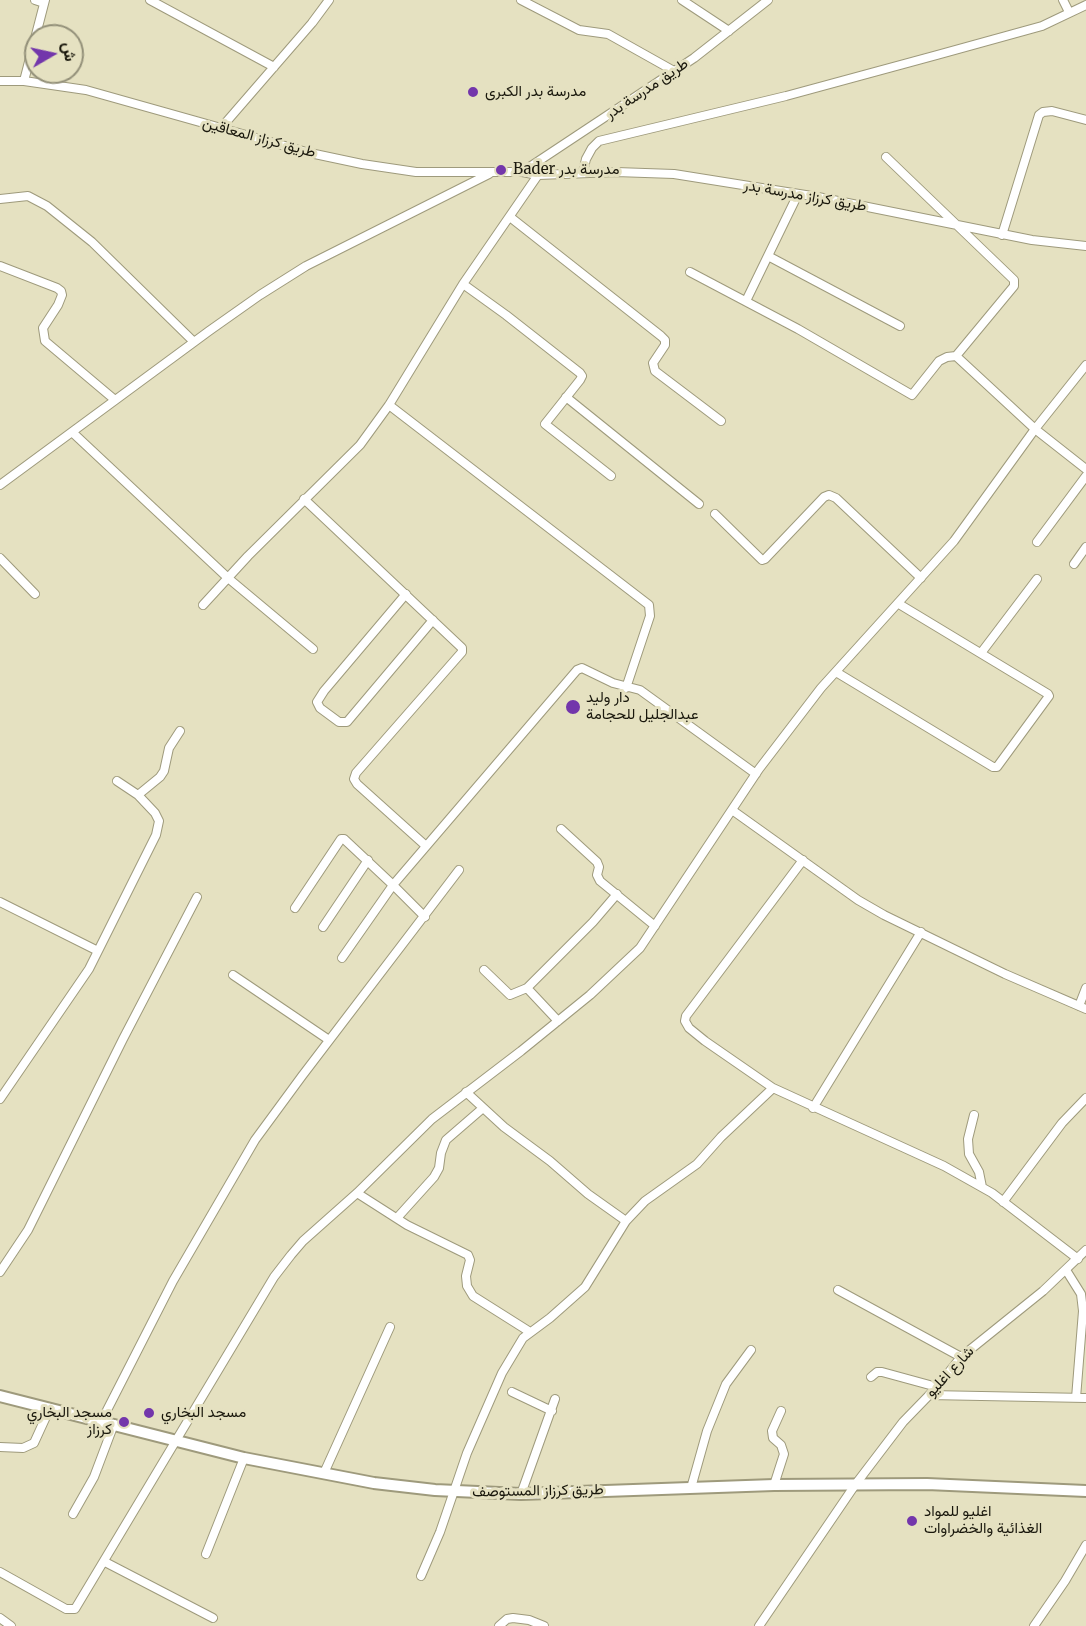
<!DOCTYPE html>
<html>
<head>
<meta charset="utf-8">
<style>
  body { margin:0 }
  #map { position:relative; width:1086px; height:1626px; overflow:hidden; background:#e5e1c1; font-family:Merriweather,Vazirmatn,serif }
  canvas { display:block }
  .north { position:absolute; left:24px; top:24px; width:60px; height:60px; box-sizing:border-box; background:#e5e1c1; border:2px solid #939079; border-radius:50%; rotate:81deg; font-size:16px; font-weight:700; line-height:24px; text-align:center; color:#19170c }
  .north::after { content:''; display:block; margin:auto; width:21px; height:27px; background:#7336ab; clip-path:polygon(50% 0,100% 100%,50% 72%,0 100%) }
</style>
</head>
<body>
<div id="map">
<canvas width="1086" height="1626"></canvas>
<div class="north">ش</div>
</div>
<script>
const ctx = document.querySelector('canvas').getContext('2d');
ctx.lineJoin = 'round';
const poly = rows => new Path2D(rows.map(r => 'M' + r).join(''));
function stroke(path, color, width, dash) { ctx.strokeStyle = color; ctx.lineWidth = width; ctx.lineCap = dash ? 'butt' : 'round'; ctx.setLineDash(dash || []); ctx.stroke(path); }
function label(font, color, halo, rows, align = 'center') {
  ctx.font = font + ' Merriweather,Vazirmatn,serif'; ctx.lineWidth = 6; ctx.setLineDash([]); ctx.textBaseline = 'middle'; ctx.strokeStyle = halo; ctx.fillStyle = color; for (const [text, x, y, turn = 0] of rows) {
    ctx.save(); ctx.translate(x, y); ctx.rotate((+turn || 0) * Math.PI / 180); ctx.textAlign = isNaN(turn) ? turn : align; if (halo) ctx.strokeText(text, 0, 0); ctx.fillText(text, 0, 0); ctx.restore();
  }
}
const minor = poly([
  [35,0,44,3],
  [150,0,274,67],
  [521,0,579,30,608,34,674,71],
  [682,0,729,31],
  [1063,0,1069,12],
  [0,81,24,81,86,90,310,153,362,164,416,172,522,172,538,175,616,172,674,174,818,197,1032,240,1086,246],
  [24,81,45,0],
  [221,128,312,23,329,0],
  [886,157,1014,280,1014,286,956,356],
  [522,172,694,58,768,0],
  [583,172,586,159,592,148,599,141,786,96,937,55,1042,26,1086,5],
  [0,199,28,196,47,206,92,242,194,342],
  [510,217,661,336,665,340,665,345,653,363,655,371,721,421],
  [1002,235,1039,115,1043,112,1052,111,1086,120],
  [768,256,900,326],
  [0,266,57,288,61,291,62,295,58,305,43,328,45,341,115,400],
  [690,272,798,329,912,395,939,361,947,357,956,356,1035,429,1086,469],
  [463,284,506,315,580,373,582,376,580,380,545,424,611,476],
  [746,301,798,194],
  [566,397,699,504],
  [389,405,649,605,650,616,626,688],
  [72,432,228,578,313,649],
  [0,485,209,331,260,295,306,266,489,174],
  [304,499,462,648,462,652,356,773,354,779,357,784,426,846],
  [715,514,762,560,765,559,824,497,829,495,836,498,921,578],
  [1037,542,1086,476],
  [0,558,35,594],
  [1074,564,1086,547],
  [406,594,324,691,317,702,320,708,339,722,347,722,433,620],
  [203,605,248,556,360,445,389,405,463,284,538,175],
  [981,653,1037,579],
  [836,672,993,767,997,767,1049,696,1048,694,899,604],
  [138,795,160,777,164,771,169,748,180,731],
  [732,810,858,900,884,915,1005,974,1086,1009],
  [561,829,597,862,599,867,597,875,600,881,655,926],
  [0,902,98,951],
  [295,908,341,839,344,839,393,885,342,958],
  [425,917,393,885,577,670,582,668,613,683,640,690,756,774],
  [323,927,368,860],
  [484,970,510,995,527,988,558,1021],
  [233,975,329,1040],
  [527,988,593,922,617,894],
  [1079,1006,1086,988],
  [773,1088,705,1041,689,1028,685,1021,686,1016,803,860],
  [466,1092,504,1127,550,1161,588,1194,626,1221],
  [0,1099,89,969,156,835,159,821,155,813,138,795,117,781],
  [813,1108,921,932],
  [974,1115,968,1139,969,1154,979,1172,982,1187],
  [357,1193,407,1225,468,1255,470,1260,466,1276,467,1286,473,1296,530,1332],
  [1003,1202,1062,1123,1086,1098],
  [397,1218,434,1177,439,1168,441,1153,446,1140,483,1108],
  [1066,1270,1081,1294,1083,1311,1076,1398],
  [0,1272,28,1230,123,1039,197,897],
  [838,1290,961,1357],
  [871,1377,877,1372,882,1372,937,1387],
  [512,1392,552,1411],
  [929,1395,1086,1398],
  [102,1420,173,1281,255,1140,302,1076,459,870],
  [0,1447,23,1448,34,1443,50,1408],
  [324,1473,390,1327],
  [774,1485,784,1454,781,1445,773,1438,772,1431,781,1411],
  [691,1488,707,1431,726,1384,751,1350],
  [521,1494,555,1399],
  [73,1514,94,1477,114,1424],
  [206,1554,244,1458],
  [105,1562,213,1618],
  [0,1572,66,1609,75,1609,274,1277,291,1255,303,1241,357,1193,432,1119,521,1051,590,995,640,948,759,769,821,688,954,541,1035,429,1086,365],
  [421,1576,440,1532,467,1453,502,1373,523,1338,550,1318,585,1287,626,1221,645,1201,697,1164,721,1137,773,1088,944,1166,992,1193,1078,1259],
  [0,1618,11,1626],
  [499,1626,507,1619,513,1618,529,1620,544,1626],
  [759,1626,855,1485,903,1422,937,1387,961,1357,1043,1291,1086,1250],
  [1034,1626,1065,1581,1086,1545]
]);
const major = poly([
  [0,1396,244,1458,374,1483,435,1490,521,1494,774,1485,927,1484,1086,1491]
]);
const markers = [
  [473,92,6,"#7336ab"],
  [501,170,6,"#7336ab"],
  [573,707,8,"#7336ab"],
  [149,1413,6,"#7336ab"],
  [124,1422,6,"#7336ab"],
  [912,1521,6,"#7336ab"]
];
const streetNames = [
  ["طريق مدرسة بدر",647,89,-34],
  ["طريق كرزاز المعاقين",259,138,15],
  ["طريق كرزاز مدرسة بدر",805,196,10],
  ["شارع اغليو",950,1372,-47],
  ["طريق كرزاز المستوصف",538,1491,-1]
];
const poiNames = [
  ["مدرسة بدر الكبرى",485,92],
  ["Bader مدرسة بدر",513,170],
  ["دار وليد",586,698],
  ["عبدالجليل للحجامة",586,715],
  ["مسجد البخاري",112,1413,"right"],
  ["كرزاز",112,1430,"right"],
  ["مسجد البخاري",161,1413],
  ["اغليو للمواد",924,1512],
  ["الغذائية والخضراوات",924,1529]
];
stroke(minor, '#9e9a7c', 10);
stroke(major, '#9e9a7c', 14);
stroke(minor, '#fff', 8);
stroke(major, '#fff', 10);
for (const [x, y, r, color] of markers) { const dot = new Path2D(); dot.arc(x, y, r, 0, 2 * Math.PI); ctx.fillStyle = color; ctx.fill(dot); stroke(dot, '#e5e1c1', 2); }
label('15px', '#19170c', '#e5e1c1', streetNames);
label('15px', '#19170c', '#e5e1c1', poiNames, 'left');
</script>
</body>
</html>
